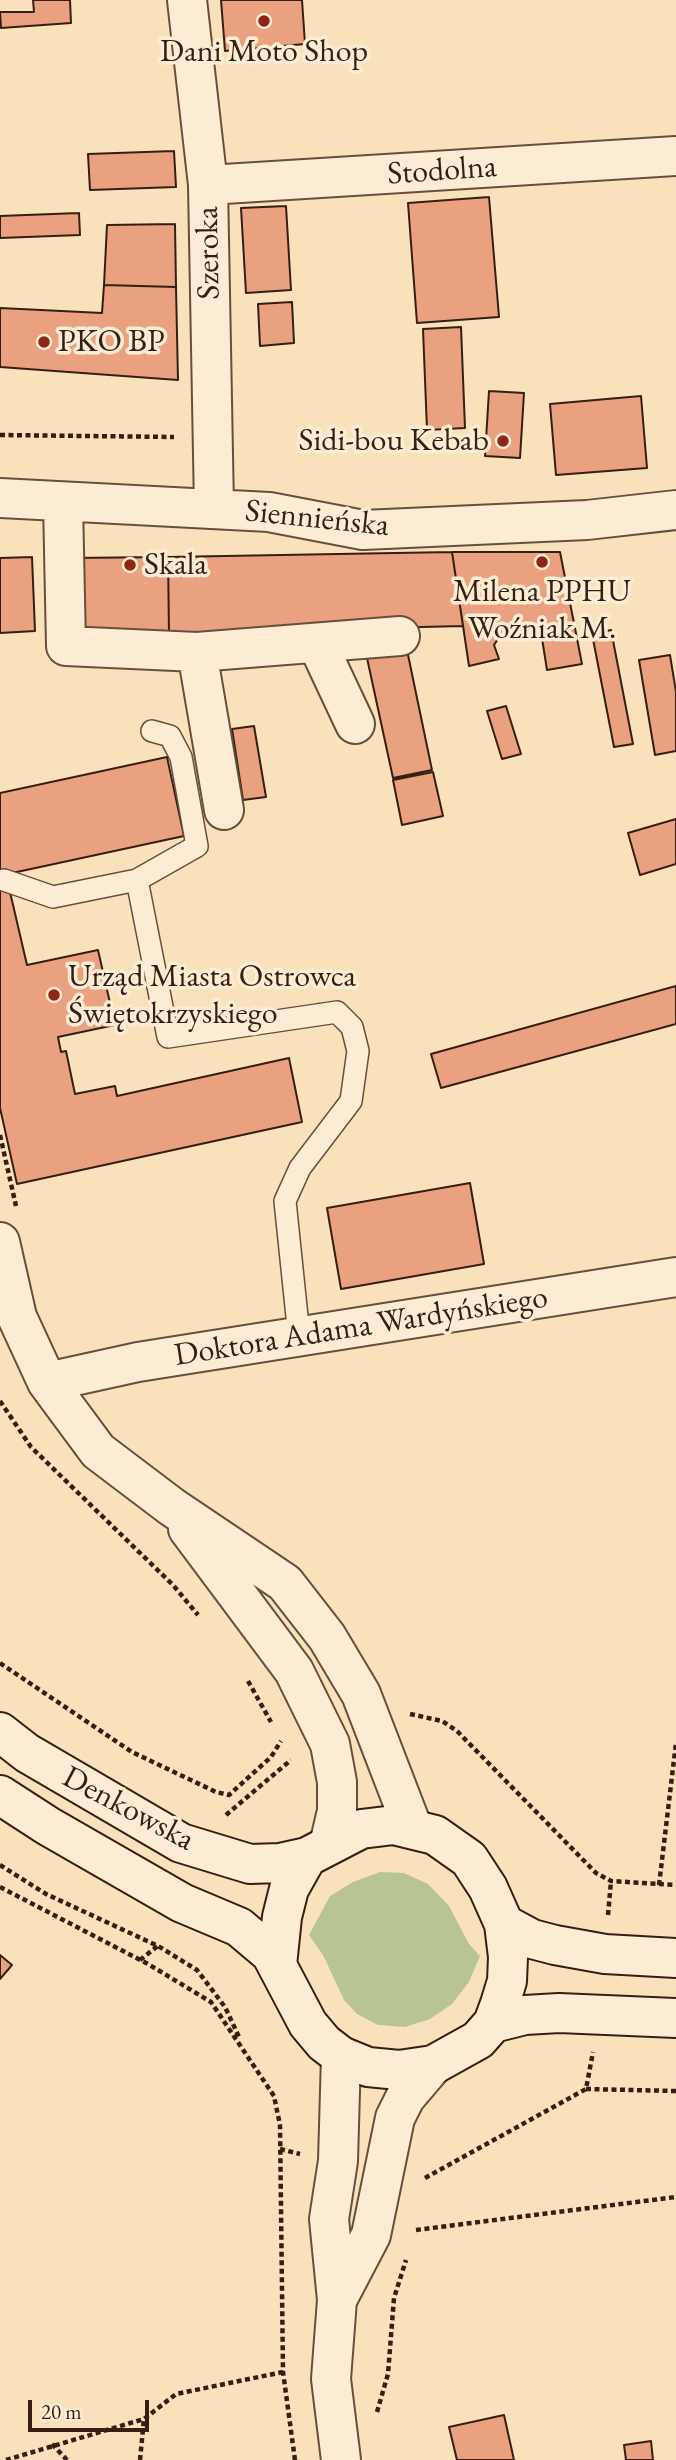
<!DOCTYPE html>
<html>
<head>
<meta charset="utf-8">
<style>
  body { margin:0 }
  #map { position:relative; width:676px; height:2460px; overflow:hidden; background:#f9e1bb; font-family:"EB Garamond",serif }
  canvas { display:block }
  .scale { position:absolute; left:28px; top:2400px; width:121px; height:32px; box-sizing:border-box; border:4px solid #361e15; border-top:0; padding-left:9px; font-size:21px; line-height:24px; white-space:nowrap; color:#361e15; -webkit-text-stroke:5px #fbecd3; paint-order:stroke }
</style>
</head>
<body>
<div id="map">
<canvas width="676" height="2460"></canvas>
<div class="scale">20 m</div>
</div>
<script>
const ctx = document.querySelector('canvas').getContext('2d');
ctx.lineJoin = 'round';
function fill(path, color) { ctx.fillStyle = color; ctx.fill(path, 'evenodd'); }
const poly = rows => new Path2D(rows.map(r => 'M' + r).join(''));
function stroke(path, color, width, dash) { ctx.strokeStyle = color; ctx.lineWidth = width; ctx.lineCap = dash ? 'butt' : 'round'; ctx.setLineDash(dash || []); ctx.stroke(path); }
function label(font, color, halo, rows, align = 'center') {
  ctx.font = font + ' "EB Garamond",serif'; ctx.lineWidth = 7; ctx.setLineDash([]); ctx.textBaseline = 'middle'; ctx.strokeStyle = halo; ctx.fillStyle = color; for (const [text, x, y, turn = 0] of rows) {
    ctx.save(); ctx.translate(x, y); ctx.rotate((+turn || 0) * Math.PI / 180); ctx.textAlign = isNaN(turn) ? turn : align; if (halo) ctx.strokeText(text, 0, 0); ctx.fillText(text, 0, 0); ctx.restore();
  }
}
const green = poly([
  [380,1872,404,1873,428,1884,449,1906,469,1944,480,1956,469,1982,452,2004,430,2019,405,2027,378,2025,357,2014,344,2000,323,1955,309,1935,330,1896,353,1882]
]);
const building = poly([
  [33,0,70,0,71,23,1,28,0,12,34,12,33,0],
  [221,0,302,0,305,44,225,51,221,0],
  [174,151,176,187,90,190,88,154,174,151],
  [489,197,499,317,417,323,408,203,489,197],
  [286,206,291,290,246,293,241,208,286,206],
  [79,213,80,235,0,238,0,216,79,213],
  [175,224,176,287,104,285,107,225,175,224],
  [104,285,176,287,178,380,0,367,0,308,102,313,104,285],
  [292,302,294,343,260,346,258,304,292,302],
  [461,327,465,428,427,430,423,329,461,327],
  [489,391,524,393,520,458,485,456,489,391],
  [641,396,647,468,556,475,550,404,641,396],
  [452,552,463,626,169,633,168,557,452,552],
  [452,552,560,552,582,664,547,670,541,632,500,636,494,645,499,659,469,666,452,552],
  [32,557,35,631,0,633,0,558,32,557],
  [168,557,169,633,70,634,70,558,168,557],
  [611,630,633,744,614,747,592,634,611,630],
  [407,650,432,770,393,778,367,658,407,650],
  [670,655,676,692,676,751,655,755,639,660,670,655],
  [506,706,521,754,502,759,487,711,506,706],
  [254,726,266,797,243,800,232,729,254,726],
  [167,757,184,836,3,875,10,892,27,965,98,950,115,1025,58,1037,61,1052,66,1051,75,1094,115,1086,117,1096,289,1058,302,1122,17,1184,0,1108,0,793,167,757],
  [433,772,443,816,402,825,393,780,433,772],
  [676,819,676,864,640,875,628,833,676,819],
  [676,986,676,1024,441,1088,431,1054,676,986],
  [470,1183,484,1264,341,1289,327,1208,470,1183],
  [0,1955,12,1965,0,1979,0,1955],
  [504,2415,514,2460,457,2460,449,2427,504,2415],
  [651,2441,653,2460,626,2460,624,2445,651,2441]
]);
const path = poly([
  [0,435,174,437],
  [0,1135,16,1206],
  [0,1401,31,1447,173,1585,198,1615],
  [0,1663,132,1752,216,1792,229,1795,271,1757,281,1741],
  [248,1681,271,1722],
  [410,1714,442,1721,457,1731,596,1873,611,1881,676,1885],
  [226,1815,291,1760],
  [0,1865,46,1894,158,1946,197,1970,225,2007,240,2039],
  [659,1885,676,1743],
  [0,1887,148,1964,211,2002,274,2096,280,2125,283,2372,295,2460],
  [608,1915,611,1881],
  [140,1960,159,1945],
  [586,2089,676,2091],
  [280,2149,300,2154],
  [425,2178,586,2089,593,2052],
  [416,2230,676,2197],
  [377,2412,388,2374,394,2298,406,2260],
  [52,2444,67,2460],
  [6,2460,144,2419,176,2394,283,2372],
  [140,2460,144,2419]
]);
const lane = poly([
  [152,731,170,736,181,757,197,846,137,880,168,1037,337,1012,352,1027,358,1051,351,1101,300,1168,285,1201,299,1336],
  [4,880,53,897,137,880]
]);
const street = poly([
  [187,0,208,185,214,508],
  [208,185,676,156],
  [0,498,269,512,363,530,587,520,676,510],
  [63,502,66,646,197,652,400,636],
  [317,643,355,724],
  [197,652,224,810],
  [0,1242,17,1317,47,1382,98,1451,172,1507,285,1583,327,1637,361,1694,413,1829],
  [47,1382,138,1362,676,1277],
  [188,1529,294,1671,330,1744,337,1782,337,1811,329,1845],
  [337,2300,371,2235,395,2118,405,2098,433,2065],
  [341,2460,331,2379,337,2300,329,2219,338,2161,341,2056]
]);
const secondary = poly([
  [0,1732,27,1753,181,1843,250,1864,280,1863,307,1857],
  [0,1795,48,1826,182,1903,239,1927,271,1954,308,2024,324,2043,341,2056,368,2067,399,2070,433,2065,478,2040,493,2023,500,2004,507,1981,508,1957,504,1924,488,1888,469,1859,435,1835,394,1825,361,1829,307,1857,289,1889,282,1917,277,1965],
  [504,1924,532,1939,555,1945,605,1954,676,1958],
  [493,2023,525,2015,559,2013,676,2018]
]);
const markers = [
  [264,21,7,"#8f2418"],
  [44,342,7,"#8f2418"],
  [503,441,7,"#8f2418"],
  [542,562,7,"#8f2418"],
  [130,565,7,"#8f2418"],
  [54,995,7,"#8f2418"]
];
const poiNames = [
  ["Dani Moto Shop",264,52,"center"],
  ["PKO BP",58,342],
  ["Sidi-bou Kebab",489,441,"right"],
  ["Skala",144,565],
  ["Milena PPHU",542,592,"center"],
  ["Woźniak M.",542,629,"center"],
  ["Urząd Miasta Ostrowca",68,977],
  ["Świętokrzyskiego",68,1014]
];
const streetNames = [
  ["Stodolna",442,171,-4],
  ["Szeroka",209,253,-91],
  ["Siennieńska",317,519,6],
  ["Doktora Adama Wardyńskiego",361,1327,-9],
  ["Denkowska",128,1809,28]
];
fill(green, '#b9c494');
fill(building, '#e9a17f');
stroke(building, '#361e15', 2);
stroke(lane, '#674f3e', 24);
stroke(street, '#674f3e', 42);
stroke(secondary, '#361e15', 42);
stroke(path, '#361e15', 4.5, [5, 3.5]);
stroke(lane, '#fbecd3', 21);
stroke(street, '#fbecd3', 38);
stroke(secondary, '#fbecd3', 38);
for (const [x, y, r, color] of markers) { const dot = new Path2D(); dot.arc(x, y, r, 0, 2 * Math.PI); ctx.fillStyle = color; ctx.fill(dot); stroke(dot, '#fbecd3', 2.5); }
label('32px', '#361e15', '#fbecd3', poiNames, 'left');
label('32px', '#361e15', '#fbecd3', streetNames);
</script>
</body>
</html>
